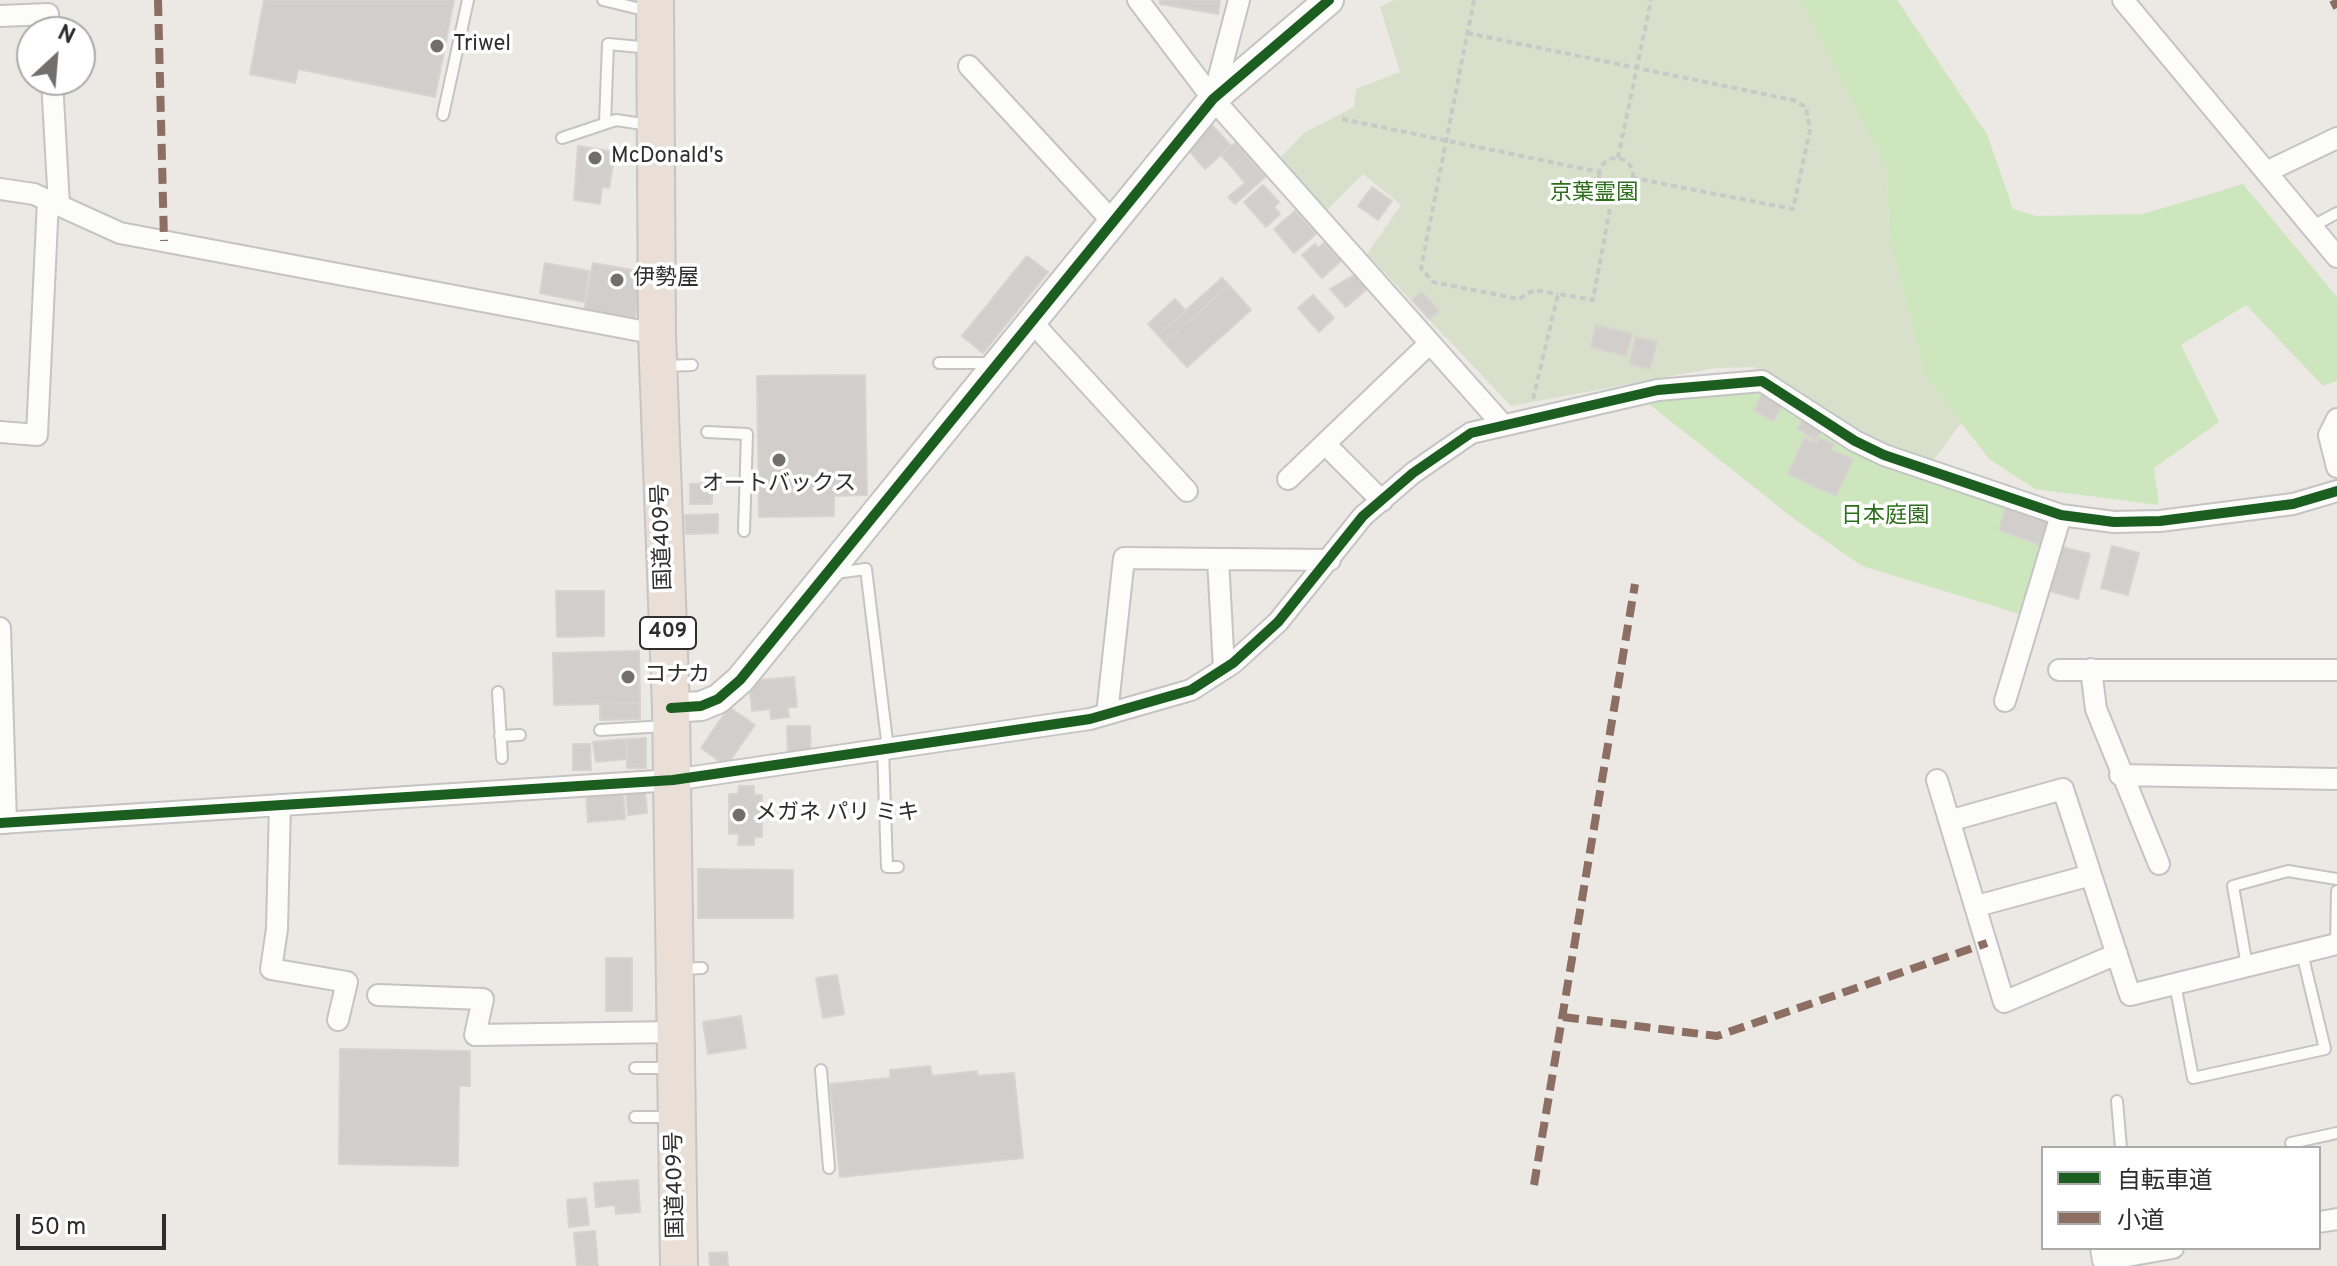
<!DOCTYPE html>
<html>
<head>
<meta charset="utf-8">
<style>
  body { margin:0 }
  #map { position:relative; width:2337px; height:1266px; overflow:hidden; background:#ece8e4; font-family:Overpass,"Noto Sans JP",sans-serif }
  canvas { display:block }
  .legend { position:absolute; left:2041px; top:1146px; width:280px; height:104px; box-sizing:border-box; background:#fff; border:2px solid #ababab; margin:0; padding:10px 14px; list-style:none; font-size:24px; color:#2e2e2e }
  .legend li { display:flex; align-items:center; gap:16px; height:40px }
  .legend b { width:40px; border:2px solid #ababab }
  .north { position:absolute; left:16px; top:16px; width:80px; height:80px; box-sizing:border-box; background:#fff; border:2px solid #ababab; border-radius:50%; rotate:26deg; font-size:22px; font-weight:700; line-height:32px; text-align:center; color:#2e2e2e }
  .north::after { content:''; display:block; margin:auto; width:28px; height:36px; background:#706f6e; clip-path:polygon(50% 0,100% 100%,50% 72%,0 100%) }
  .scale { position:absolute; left:16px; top:1214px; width:150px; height:36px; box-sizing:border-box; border:4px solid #2e2e2e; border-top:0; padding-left:10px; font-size:24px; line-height:28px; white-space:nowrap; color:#2e2e2e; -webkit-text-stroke:6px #fff; paint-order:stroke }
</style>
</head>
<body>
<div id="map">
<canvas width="2337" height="1266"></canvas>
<ul class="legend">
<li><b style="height:10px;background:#1b5e20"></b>自転車道</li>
<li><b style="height:10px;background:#8d6e63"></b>小道</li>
</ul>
<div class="north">N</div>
<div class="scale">50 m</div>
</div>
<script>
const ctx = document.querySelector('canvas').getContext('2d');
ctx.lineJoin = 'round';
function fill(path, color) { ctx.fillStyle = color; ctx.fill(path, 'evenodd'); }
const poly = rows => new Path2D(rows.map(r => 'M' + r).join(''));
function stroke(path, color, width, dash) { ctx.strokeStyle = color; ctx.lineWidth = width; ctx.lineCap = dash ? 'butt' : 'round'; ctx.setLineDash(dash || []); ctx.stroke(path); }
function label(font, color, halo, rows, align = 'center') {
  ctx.font = font + ' Overpass,"Noto Sans JP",sans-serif'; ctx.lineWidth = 7; ctx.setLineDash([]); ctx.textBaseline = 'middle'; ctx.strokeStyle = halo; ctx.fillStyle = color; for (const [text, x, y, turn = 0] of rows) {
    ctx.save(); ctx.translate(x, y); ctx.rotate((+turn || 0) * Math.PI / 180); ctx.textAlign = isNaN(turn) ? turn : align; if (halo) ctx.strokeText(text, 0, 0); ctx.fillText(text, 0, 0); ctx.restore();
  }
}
const green = poly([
  [1800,0,1897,0,1987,134,2013,209,2036,216,2143,214,2243,184,2337,297,2337,381,2323,386,2246,305,2181,345,2219,422,2154,468,2159,505,2035,489,1989,459,1925,376,1889,238,1887,169],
  [1761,390,2055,520,2023,615,1862,566,1797,521,1645,401]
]);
const cemetery = poly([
  [1394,0,1800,0,1887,169,1889,238,1925,376,1961,423,1933,461,1869,438,1784,381,1754,367,1715,368,1511,406,1367,254,1401,205,1363,174,1326,211,1278,160,1304,133,1354,107,1356,89,1400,72,1380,7]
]);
const building = poly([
  [264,0,454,0,435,97,298,69,295,83,250,74,264,0],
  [1160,0,1220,0,1218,14,1160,4,1160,0],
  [1211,124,1231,146,1205,169,1185,146,1211,124],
  [1235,143,1246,155,1232,167,1221,155,1235,143],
  [578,146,615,152,609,188,602,187,600,204,574,200,578,146],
  [1246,155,1265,177,1235,204,1228,197,1245,183,1232,167,1246,155],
  [1263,185,1279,202,1274,207,1280,214,1266,227,1244,202,1263,185],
  [1372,187,1392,201,1378,220,1358,206,1372,187],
  [1295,211,1316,234,1294,253,1274,229,1295,211],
  [1324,243,1341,261,1322,278,1302,255,1315,244,1318,248,1324,243],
  [1027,256,1048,272,983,353,962,336,1027,256],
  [545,263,589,271,584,302,540,293,545,263],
  [593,263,643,272,634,322,584,312,593,263],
  [1356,274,1368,288,1346,307,1330,289,1356,274],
  [1222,278,1229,285,1165,343,1158,335,1222,278],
  [1229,285,1251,310,1187,367,1165,343,1229,285],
  [1422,292,1439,311,1429,319,1412,300,1422,292],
  [1313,295,1334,318,1319,332,1298,308,1313,295],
  [1175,299,1186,311,1158,335,1148,324,1175,299],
  [1596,325,1632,334,1626,356,1591,347,1596,325],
  [1636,337,1657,342,1650,369,1629,364,1636,337],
  [865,375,867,495,834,496,834,516,759,517,757,376,865,375],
  [1762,394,1782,404,1774,421,1754,411,1762,394],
  [1805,416,1823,428,1815,440,1797,428,1805,416],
  [1804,438,1817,443,1819,438,1834,444,1831,450,1853,459,1836,496,1788,474,1804,438],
  [712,483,712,504,690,504,690,484,712,483],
  [2006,507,2049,521,2041,545,1999,530,2006,507],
  [718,514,718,533,686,534,685,515,718,514],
  [2112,546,2139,553,2128,595,2101,588,2112,546],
  [2063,547,2090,554,2078,599,2050,591,2063,547],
  [556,591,604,591,604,636,557,637,556,591],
  [639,651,640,703,554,705,553,653,639,651],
  [794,677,797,707,788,707,789,717,771,719,770,709,752,711,749,681,794,677],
  [640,703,640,719,600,720,600,704,640,703],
  [729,707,755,725,726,766,701,748,729,707],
  [787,726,810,726,811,755,788,756,787,726],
  [646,738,646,768,627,768,627,739,646,738],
  [625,739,627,759,596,762,593,742,625,739],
  [573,744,590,744,591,770,573,770,573,744],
  [739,786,754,786,754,795,762,795,762,837,754,837,754,845,738,845,739,834,729,834,729,794,738,794,739,786],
  [645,788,647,813,628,815,626,790,645,788],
  [623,790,625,819,588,822,586,793,623,790],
  [698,869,793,870,793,918,698,918,698,869],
  [606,958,632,958,632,1011,606,1011,606,958],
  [837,975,844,1014,823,1018,816,978,837,975],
  [741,1016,746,1048,708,1054,703,1022,741,1016],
  [340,1049,470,1051,470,1086,459,1086,458,1166,339,1164,340,1049],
  [930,1066,932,1076,977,1071,977,1076,1014,1073,1023,1158,840,1177,830,1084,890,1078,890,1070,930,1066],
  [638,1180,640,1212,616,1214,615,1205,596,1207,594,1183,638,1180],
  [586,1198,589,1225,569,1227,567,1200,586,1198],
  [595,1231,598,1266,577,1266,574,1233,595,1231],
  [727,1252,728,1266,710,1266,709,1253,727,1252]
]);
const path = poly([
  [1474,0,1421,268,1433,282,1519,299,1534,290,1558,294],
  [1467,33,1793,100,1806,107,1810,130,1793,209,1633,178],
  [1342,119,1599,172],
  '1599 175a17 17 0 1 1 34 0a17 17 0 1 1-34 0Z',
  [1618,158,1651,0],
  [1533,399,1558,294,1593,300,1613,192]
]);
const lane = poly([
  [603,0,648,11],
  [443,115,468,0],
  [605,123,608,44,651,48],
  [562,138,616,120,649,125],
  [2311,227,2337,213],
  [939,363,993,363],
  [664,366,692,365],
  [707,432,747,434,744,531],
  [835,573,866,569,888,749],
  [498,692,502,758],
  [600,730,665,726],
  [500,736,520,735],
  [883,749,887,867,898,867],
  [2336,945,2337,891],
  [2247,966,2233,886,2288,871,2337,879],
  [680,969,702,968],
  [2175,984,2193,1078,2325,1049,2302,953],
  [635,1068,669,1068],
  [821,1070,829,1168],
  [2117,1101,2121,1148],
  [635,1117,669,1117],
  [2291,1143,2337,1133]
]);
const street = poly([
  [1138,0,1213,99,1503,425],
  [2123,0,2337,257],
  [0,16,48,14,49,32],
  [969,66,1113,222],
  [52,80,59,205],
  [1213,99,1239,0],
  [2266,172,2337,138],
  [0,189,34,194,120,233,657,334],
  [1031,321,1187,491],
  [2337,419,2329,435,2337,467],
  [0,432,37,435,48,200],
  [1325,444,1382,501],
  [1288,479,1430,343],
  [1218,559,1224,669],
  [0,628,6,823],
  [2091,669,2096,709,2159,864],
  [2059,670,2337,670],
  [2005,701,2061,515],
  [1107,714,1124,558,1330,560],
  [2120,775,2337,779],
  [1937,780,2004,1002,2117,954],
  [280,805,277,929,271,969,347,982,338,1020],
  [1952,820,2063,789,2130,995,2337,944],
  [0,823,673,780,1090,719,1191,690,1233,663,1278,622,1363,516,1413,473,1471,433,1658,390,1762,381,1855,441,1884,455,2061,515,2114,522,2160,521,2293,504,2337,491],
  [1977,906,2091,875],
  [378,995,483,999,475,1035,675,1032],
  [2319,1222,2337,1219],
  [2101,1248,2103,1260,2173,1248]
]);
const secondary = poly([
  [671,708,701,706,718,699,740,680,1213,99,1329,0]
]);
const highway = poly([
  [655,0,657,334,671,708,679,1266]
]);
const quiet = poly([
  [158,0,164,241],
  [2333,0,2337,8],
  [1563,1017,1717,1036,1987,943],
  [1534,1185,1635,584]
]);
const cycleway = poly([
  [671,708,701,706,718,699,740,680,1213,99,1329,0],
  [0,823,673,780,1090,719,1191,690,1233,663,1278,622,1363,516,1413,473,1471,433,1658,390,1762,381,1855,441,1884,455,2061,515,2114,522,2160,521,2293,504,2337,491]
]);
const markers = [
  [437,46,8,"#706f6e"],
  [595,158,8,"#706f6e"],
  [617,280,8,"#706f6e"],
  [779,460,8,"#706f6e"],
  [628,677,8,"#706f6e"],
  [739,815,8,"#706f6e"]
];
const shields = [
  [668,633,56]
];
const shieldNames = [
  ["409",668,633]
];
const poiNames = [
  ["Triwel",453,46],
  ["McDonald's",611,158],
  ["伊勢屋",633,280],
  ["オートバックス",779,486,"center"],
  ["コナカ",644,677],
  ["メガネ パリ ミキ",755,815]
];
const parkNames = [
  ["京葉霊園",1594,195],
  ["日本庭園",1885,518]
];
const streetNames = [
  ["国道409号",664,537,-92],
  ["国道409号",677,1185,-91]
];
fill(green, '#cee6be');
fill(cemetery, '#d8e0cc');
fill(building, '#d1cecb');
stroke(building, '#d7d4d0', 2);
stroke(lane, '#c5c4c5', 14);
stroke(street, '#c5c4c5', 24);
stroke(secondary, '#c5c4c5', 32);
stroke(highway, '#c6c5c4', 40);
stroke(path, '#c9c9c8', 4, [6, 4]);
stroke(lane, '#fcfcfb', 10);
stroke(street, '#fcfcfb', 20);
stroke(secondary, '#fcfcfb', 28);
stroke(highway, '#eadfd6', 36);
stroke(quiet, '#8d6e63', 8, [16, 8]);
stroke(cycleway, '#1b5e20', 10);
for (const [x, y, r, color] of markers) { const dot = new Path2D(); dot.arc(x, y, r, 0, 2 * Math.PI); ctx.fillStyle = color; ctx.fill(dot); stroke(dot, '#fff', 3); }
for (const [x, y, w] of shields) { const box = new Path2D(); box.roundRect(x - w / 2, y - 16, w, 32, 6); ctx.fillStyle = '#fff'; ctx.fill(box); stroke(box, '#2e2e2e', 2); }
label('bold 20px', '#2e2e2e', null, shieldNames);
label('22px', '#2e2e2e', '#fff', poiNames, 'left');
label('22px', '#2c6e1b', '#fff', parkNames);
label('22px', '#2e2e2e', '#fff', streetNames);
</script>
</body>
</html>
